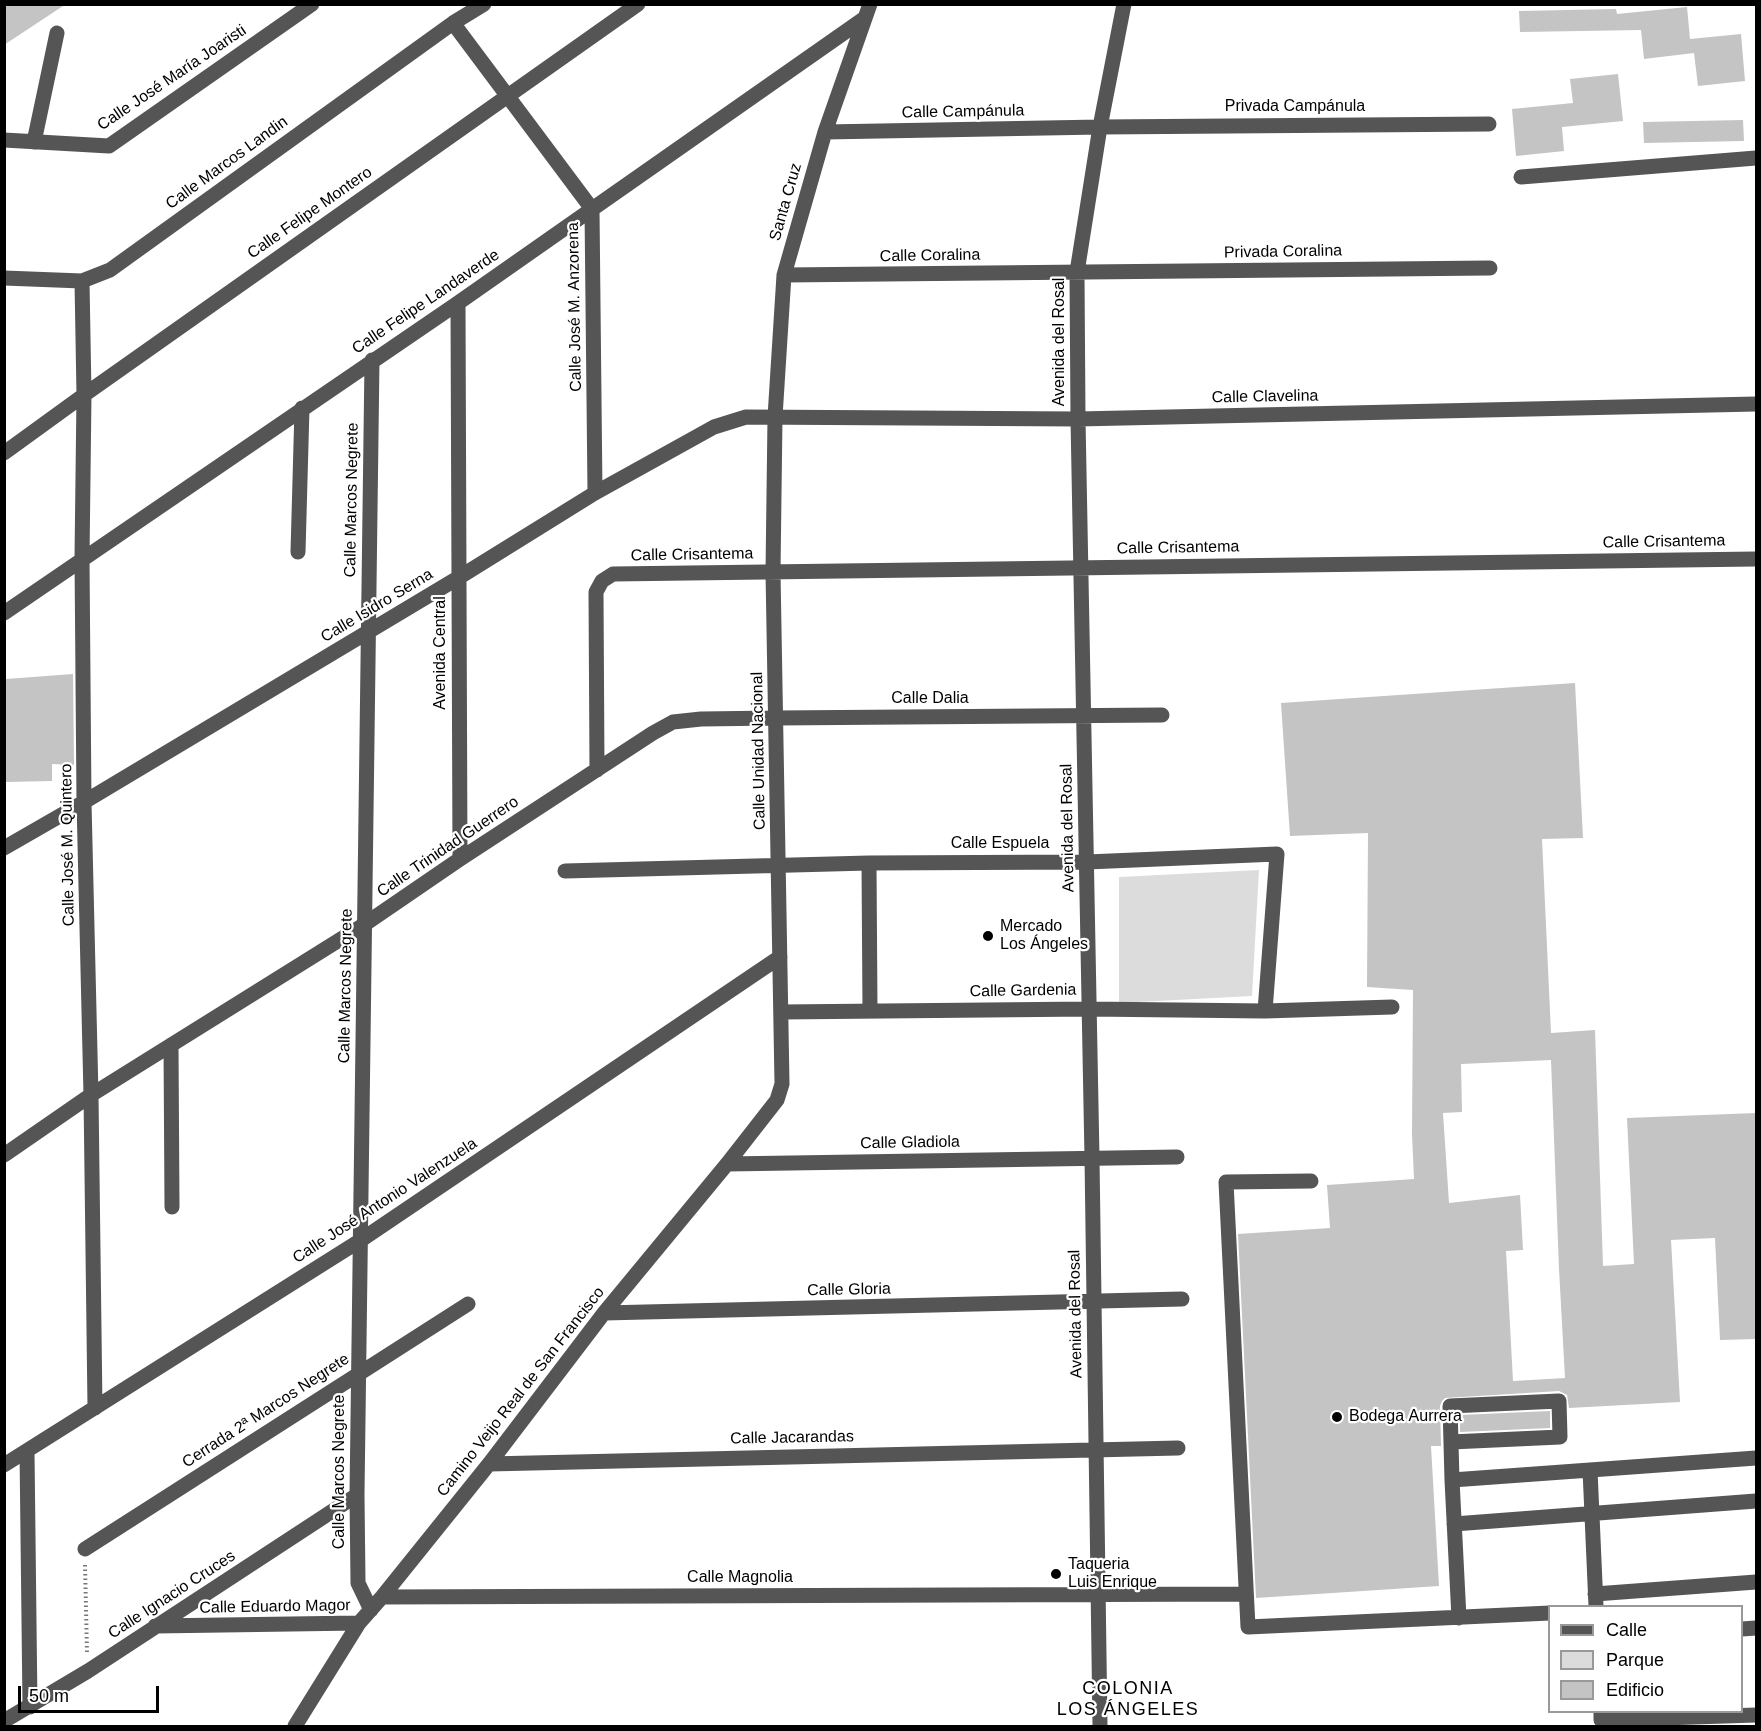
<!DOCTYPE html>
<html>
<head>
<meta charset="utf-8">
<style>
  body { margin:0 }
  #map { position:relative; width:1761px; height:1731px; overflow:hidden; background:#fff; font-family:Helvetica,sans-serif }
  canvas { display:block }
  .frame { position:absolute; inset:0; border:6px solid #000; pointer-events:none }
  .legend { position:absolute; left:1548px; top:1605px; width:195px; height:108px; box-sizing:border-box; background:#fff; border:2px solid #999; margin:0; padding:8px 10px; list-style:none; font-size:18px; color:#000 }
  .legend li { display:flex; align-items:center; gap:12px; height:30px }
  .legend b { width:30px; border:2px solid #999 }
  .scale { position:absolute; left:18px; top:1686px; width:141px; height:27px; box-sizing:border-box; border:3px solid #000; border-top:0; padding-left:8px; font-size:18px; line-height:21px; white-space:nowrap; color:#000; -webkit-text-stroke:4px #fff; paint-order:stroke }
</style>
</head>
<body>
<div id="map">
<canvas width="1761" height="1731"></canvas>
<div class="frame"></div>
<ul class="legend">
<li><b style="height:8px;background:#555"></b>Calle</li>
<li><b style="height:16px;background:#dcdcdc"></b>Parque</li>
<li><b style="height:16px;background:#c4c4c4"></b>Edificio</li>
</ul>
<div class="scale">50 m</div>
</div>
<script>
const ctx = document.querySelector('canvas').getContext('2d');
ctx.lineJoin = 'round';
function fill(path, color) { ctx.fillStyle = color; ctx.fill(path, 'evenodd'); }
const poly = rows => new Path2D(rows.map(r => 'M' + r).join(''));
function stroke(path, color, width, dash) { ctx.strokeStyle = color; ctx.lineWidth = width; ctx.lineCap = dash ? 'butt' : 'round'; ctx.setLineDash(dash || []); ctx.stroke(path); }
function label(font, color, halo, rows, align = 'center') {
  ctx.font = font + ' Helvetica,sans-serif'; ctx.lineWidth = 4.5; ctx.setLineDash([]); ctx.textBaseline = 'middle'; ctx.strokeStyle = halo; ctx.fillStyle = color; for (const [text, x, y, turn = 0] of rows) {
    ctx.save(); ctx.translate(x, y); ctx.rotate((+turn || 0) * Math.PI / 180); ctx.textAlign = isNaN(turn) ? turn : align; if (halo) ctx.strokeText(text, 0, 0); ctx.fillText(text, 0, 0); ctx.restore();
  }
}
const green = poly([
  [1259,870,1252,996,1119,1003,1119,877]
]);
const building = poly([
  [4,4,66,4,4,45],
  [1687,7,1690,39,1741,34,1745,81,1698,86,1694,53,1644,59,1641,30,1520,32,1519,11,1616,9,1617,14],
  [1618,74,1623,121,1562,127,1564,151,1516,156,1512,109,1573,103,1570,79],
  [1743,120,1744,141,1644,143,1643,122],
  [73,674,74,765,52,764,52,781,6,782,6,679],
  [1575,683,1583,838,1542,839,1551,1033,1595,1030,1603,1266,1634,1264,1627,1118,1756,1113,1756,1339,1720,1340,1715,1238,1671,1240,1680,1402,1569,1408,1567,1395,1559,1391,1445,1398,1442,1401,1440,1406,1441,1446,1431,1446,1439,1586,1256,1598,1238,1234,1330,1228,1327,1185,1414,1179,1412,1134,1413,990,1367,987,1368,833,1290,836,1281,703],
  [1551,1060,1559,1269,1565,1378,1513,1381,1506,1251,1523,1250,1520,1195,1449,1203,1443,1113,1462,1112,1461,1064],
  [1550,1411,1550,1428,1460,1432,1460,1415]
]);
const path = poly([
  [85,1565,87,1653]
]);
const minor = poly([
  [453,23,592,209,595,493],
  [825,132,1100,127,1489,124],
  [4,140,109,146,312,4],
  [34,142,57,33],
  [1521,177,1756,158],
  [784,275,1490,268],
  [4,278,82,281,110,270,453,23,484,4],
  [82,281,84,395,82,558,84,802,91,1095,95,1408],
  [458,303,460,859],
  [4,453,84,395,638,4],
  [298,552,302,408],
  [4,613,458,303,865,18],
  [597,770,596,592,602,581,613,574,1756,559],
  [4,848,84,802,458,578,595,493,714,427,746,417,1078,419,1756,404],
  [869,863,870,1011],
  [565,871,869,863,1087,862,1277,854,1265,1011],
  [781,1012,1089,1009,1265,1011,1392,1007],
  [171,1045,172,1207],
  [4,1155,91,1095,365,924,460,859,653,733,673,722,701,719,776,718,1162,715],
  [727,1164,1177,1157],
  [1311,1181,1226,1182,1248,1627,1550,1613],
  [604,1313,1182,1299],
  [1451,1442,1560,1437,1559,1401,1450,1406,1452,1480,1459,1618],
  [27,1451,30,1707],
  [489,1464,1178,1448],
  [4,1465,361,1240,780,957],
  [1590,1470,1596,1606],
  [1452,1480,1756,1458],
  [1454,1524,1756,1501],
  [85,1549,468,1304],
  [1595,1594,1756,1582],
  [382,1597,1245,1594],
  [371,1610,358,1583,357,1495,372,360],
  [155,1626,359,1623],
  [1742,1629,1756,1628],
  [1601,1712,1601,1720,1756,1715],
  [4,1721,88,1671,357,1495],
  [295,1726,359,1623,382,1597,489,1464,604,1313,727,1164,777,1100,782,1084,773,572,775,417,784,275,825,132,870,4],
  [1100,1726,1092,1158,1078,419,1077,272,1100,127,1124,4]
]);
const markers = [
  [988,936,6,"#000"],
  [1337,1417,6,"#000"],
  [1056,1574,6,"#000"]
];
const streetNames = [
  ["Calle José María Joaristi",172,78,-34],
  ["Privada Campánula",1295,107],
  ["Calle Campánula",963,112,-1],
  ["Calle Marcos Landin",227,163,-36],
  ["Santa Cruz",786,202,-74],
  ["Calle Felipe Montero",310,213,-35],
  ["Privada Coralina",1283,252,-1],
  ["Calle Coralina",930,256,-1],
  ["Calle Felipe Landaverde",426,302,-34],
  ["Calle José M. Anzorena",575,307,-91],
  ["Avenida del Rosal",1060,342,-90],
  ["Calle Clavelina",1265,397,-1],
  ["Calle Marcos Negrete",352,500,-89],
  ["Calle Crisantema",1664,542,-1],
  ["Calle Crisantema",1178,548,-1],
  ["Calle Crisantema",692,555,-1],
  ["Calle Isidro Serna",377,606,-31],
  ["Avenida Central",441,653,-90],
  ["Calle Dalia",930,699],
  ["Calle Unidad Nacional",759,751,-91],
  ["Avenida del Rosal",1068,828,-91],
  ["Calle Espuela",1000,844],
  ["Calle José M. Quintero",68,845,-91],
  ["Calle Trinidad Guerrero",448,847,-34],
  ["Calle Marcos Negrete",346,986,-89],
  ["Calle Gardenia",1023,991,-1],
  ["Calle Gladiola",910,1143,-1],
  ["Calle José Antonio Valenzuela",385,1201,-33],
  ["Calle Gloria",849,1290,-1],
  ["Avenida del Rosal",1076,1314,-91],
  ["Camino Veijo Real de San Francisco",521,1392,-52],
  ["Cerrada 2ª Marcos Negrete",266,1411,-33],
  ["Calle Jacarandas",792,1438,-1],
  ["Calle Marcos Negrete",340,1472,-90],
  ["Calle Magnolia",740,1578],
  ["Calle Ignacio Cruces",172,1595,-33],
  ["Calle Eduardo Magor",275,1607,-1]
];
const poiNames = [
  ["Mercado",1000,927],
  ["Los Ángeles",1000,945],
  ["Bodega Aurrera",1349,1417],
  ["Taqueria",1068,1565],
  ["Luis Enrique",1068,1583]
];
const neighbourhoodNames = [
  ["COLONIA",1128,1689],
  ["LOS ÁNGELES",1128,1710]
];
fill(green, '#dcdcdc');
fill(building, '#c4c4c4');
stroke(path, '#777', 4, [1.5, 3]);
stroke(minor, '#555', 15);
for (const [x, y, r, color] of markers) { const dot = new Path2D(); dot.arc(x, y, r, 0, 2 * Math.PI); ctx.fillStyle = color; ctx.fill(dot); stroke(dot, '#fff', 2); }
label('16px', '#000', '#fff', streetNames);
label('16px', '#000', '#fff', poiNames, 'left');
ctx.letterSpacing = '1.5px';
label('18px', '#000', '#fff', neighbourhoodNames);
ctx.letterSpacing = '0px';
</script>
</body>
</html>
